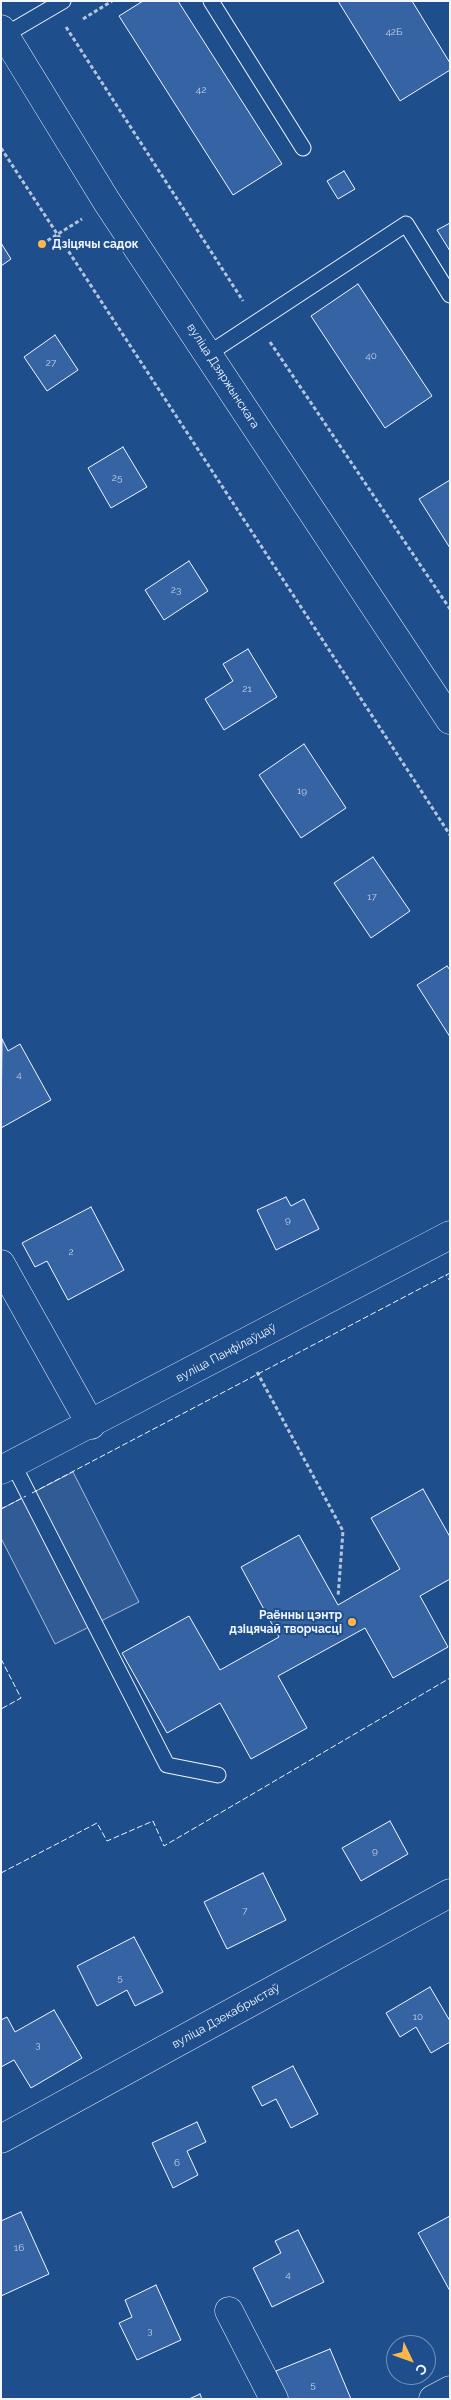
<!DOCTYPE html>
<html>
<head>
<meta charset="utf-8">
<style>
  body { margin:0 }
  #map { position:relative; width:451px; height:2400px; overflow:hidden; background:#1f4e8c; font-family:Raleway,sans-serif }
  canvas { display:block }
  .frame { position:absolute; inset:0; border:2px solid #f2f6ff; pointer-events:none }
  .north { position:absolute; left:386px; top:2335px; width:50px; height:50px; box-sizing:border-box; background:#1f4e8c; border:1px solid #7391ba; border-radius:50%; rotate:132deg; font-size:14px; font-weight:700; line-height:20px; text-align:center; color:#f2f6ff }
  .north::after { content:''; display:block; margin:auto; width:18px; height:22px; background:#ffb74d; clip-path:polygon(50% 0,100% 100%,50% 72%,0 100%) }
</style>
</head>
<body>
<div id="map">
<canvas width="451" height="2400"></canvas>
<div class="frame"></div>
<div class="north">С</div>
</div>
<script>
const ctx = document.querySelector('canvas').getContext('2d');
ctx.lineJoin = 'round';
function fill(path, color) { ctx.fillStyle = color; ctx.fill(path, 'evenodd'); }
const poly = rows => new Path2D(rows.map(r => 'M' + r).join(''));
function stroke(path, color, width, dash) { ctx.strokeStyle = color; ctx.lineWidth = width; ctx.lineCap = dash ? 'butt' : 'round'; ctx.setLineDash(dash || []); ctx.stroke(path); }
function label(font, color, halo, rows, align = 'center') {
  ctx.font = font + ' Raleway,sans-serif'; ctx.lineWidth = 4; ctx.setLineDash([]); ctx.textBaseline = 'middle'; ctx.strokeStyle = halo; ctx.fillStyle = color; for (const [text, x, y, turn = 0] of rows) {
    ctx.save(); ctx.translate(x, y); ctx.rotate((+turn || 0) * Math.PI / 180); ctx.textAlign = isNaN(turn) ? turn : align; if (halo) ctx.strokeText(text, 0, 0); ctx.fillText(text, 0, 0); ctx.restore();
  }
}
const parking = poly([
  [73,1472,139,1602,55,1644,1,1538,1,1509,73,1472]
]);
const building = poly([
  [143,1,178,1,282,164,233,195,119,16,143,1],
  [338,1,412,1,450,63,450,70,400,101,338,1],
  [344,171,355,189,338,199,327,181,344,171],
  [450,223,450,251,437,230,450,223],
  [1,243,11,259,1,266,1,243],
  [358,284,432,396,385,428,311,316,358,284],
  [55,335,78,370,47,391,24,357,55,335],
  [123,447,147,487,111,508,88,468,123,447],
  [450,480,450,548,419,499,450,480],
  [189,561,208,591,164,620,145,590,189,561],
  [248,649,277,697,224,730,205,699,233,681,223,664,248,649],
  [304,744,346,808,301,838,259,775,304,744],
  [373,857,410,911,371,938,334,883,373,857],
  [447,966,450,970,450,1037,417,985,447,966],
  [2,1039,8,1051,20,1044,51,1100,1,1128,2,1039],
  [286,1197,291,1206,304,1199,319,1229,276,1250,257,1210,286,1197],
  [91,1207,124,1270,68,1300,47,1261,35,1267,22,1243,91,1207],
  [423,1489,450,1537,450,1579,420,1596,448,1647,393,1678,365,1628,278,1676,307,1728,251,1759,220,1703,167,1733,122,1653,189,1616,220,1670,279,1637,241,1567,299,1535,338,1605,400,1569,371,1518,423,1489],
  [390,1821,408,1854,361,1881,342,1848,390,1821],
  [263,1873,286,1920,227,1949,204,1902,263,1873],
  [134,1937,163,1992,135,2006,127,1990,97,2006,77,1966,134,1937],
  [430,1987,450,2021,450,2042,431,2053,416,2027,400,2037,386,2013,430,1987],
  [54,2010,82,2058,31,2088,14,2060,1,2067,1,2020,7,2017,15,2032,54,2010],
  [293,2066,318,2114,291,2128,276,2099,262,2106,252,2087,293,2066],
  [197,2122,206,2142,187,2151,198,2175,173,2188,152,2143,197,2122],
  [21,2212,49,2274,1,2296,1,2221,21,2212],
  [450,2216,450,2291,418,2233,450,2216],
  [298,2230,324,2282,272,2307,253,2268,281,2253,275,2241,298,2230],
  [156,2285,181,2340,137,2360,119,2323,132,2317,125,2300,156,2285],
  [330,2349,351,2399,287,2399,276,2371,330,2349],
  [200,2394,202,2399,189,2399,200,2394]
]);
const path = poly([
  [83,19,112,1],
  [66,27,243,301],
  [1,148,450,835],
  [42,244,82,219],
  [270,342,450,609],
  [257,1372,343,1531,338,1597]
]);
const service = poly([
  [211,1,303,148],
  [5,35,63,1],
  [208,354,406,224,450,295],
  [13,1464,167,1765,218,1775]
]);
const minor = poly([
  [1,1264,91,1425],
  [1,1470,450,1235],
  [1,2139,450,1893],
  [229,2311,274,2399],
  [433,2399,450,2390]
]);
const primary = poly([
  [1,29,107,202,450,720]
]);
const fence = poly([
  [450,1273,446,1275,450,1281],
  [32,1493,446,1275],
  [1,1509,26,1496],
  [1,1659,21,1698,1,1709],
  [1,1873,97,1823,107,1841,153,1821,164,1846,450,1678]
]);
const markers = [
  [42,244,5,"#ffb74d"],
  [352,1622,5,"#ffb74d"]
];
const numberNames = [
  ["42Б",394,32],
  ["42",201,90],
  ["40",371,356],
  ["27",51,363],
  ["25",117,478],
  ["23",176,590],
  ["21",247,689],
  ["19",302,791],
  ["17",372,897],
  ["4",19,1075],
  ["9",288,1220],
  ["2",71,1252],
  ["9",375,1851],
  ["7",245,1911],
  ["5",120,1978],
  ["10",418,2017],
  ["3",38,2045],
  ["6",177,2163],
  ["16",19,2248],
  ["4",288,2275],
  ["3",150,2331],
  ["5",313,2385]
];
const poiNames = [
  ["Дзіцячы садок",52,244],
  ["Раённы цэнтр",342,1615,"right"],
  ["дзіцячай творчасці",342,1629,"right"]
];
const streetNames = [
  ["вуліца Дзяржынскага",223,376,57],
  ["вуліца Панфілаўцаў",226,1353,-28],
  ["вуліца Дзекабрыстаў",226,2016,-29]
];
fill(parking, '#305b95');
stroke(parking, '#a8bbd7', 1);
fill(building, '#3563a3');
stroke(building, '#f2f6ff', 1);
stroke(service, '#f2f6ff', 17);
stroke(minor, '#f2f6ff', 29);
stroke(primary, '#f2f6ff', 29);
stroke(path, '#b3c4dc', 3, [4, 2.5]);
stroke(service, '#1f4e8c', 15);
stroke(minor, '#1f4e8c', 28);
stroke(primary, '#1f4e8c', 28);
stroke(fence, '#f2f6ff', 1, [6, 2.5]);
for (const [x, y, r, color] of markers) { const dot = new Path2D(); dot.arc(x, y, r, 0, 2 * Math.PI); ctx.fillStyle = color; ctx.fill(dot); stroke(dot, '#1f4e8c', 2); }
label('10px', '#c3d1e8', null, numberNames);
label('bold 12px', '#f2f6ff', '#1f4e8c', poiNames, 'left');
label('12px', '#f2f6ff', '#1f4e8c', streetNames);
</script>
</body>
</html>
